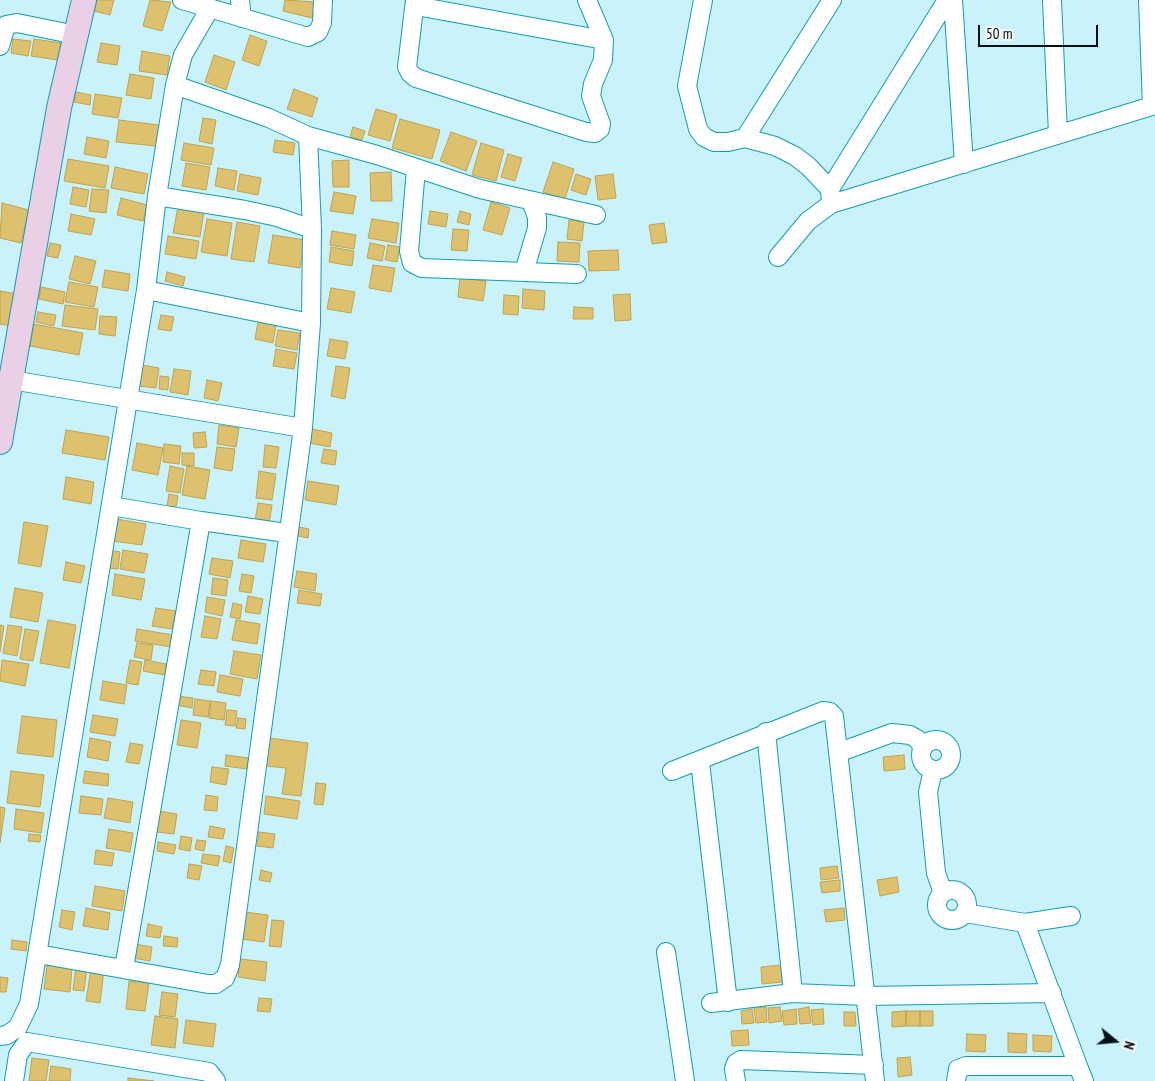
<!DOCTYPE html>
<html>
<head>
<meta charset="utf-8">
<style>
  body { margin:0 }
  #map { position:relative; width:1155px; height:1081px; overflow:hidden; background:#caf2fb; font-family:"PT Sans Narrow",sans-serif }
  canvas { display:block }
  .north { position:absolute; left:1090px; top:1016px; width:50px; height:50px; -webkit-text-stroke:4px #f7f7f7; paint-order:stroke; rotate:107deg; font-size:14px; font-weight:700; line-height:20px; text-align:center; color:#001014 }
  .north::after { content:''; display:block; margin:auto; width:18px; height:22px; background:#001014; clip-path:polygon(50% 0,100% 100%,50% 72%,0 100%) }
  .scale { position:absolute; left:978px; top:25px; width:120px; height:22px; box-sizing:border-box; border:2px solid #001014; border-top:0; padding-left:6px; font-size:15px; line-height:18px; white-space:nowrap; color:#001014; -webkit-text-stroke:4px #f7f7f7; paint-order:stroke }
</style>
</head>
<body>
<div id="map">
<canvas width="1155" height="1081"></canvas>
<div class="north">N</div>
<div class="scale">50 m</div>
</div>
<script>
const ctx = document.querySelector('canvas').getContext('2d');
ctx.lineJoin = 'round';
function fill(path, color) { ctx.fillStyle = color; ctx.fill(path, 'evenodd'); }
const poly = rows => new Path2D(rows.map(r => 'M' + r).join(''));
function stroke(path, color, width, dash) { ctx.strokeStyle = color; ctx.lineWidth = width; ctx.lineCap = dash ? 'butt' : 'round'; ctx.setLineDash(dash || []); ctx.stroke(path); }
const building = poly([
  [97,0,114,0,110,15,94,11,97,0],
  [150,0,171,2,162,31,143,26,150,0],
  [285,0,316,2,312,18,283,11,285,0],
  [250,35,267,41,259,66,242,60,250,35],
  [13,39,31,41,28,56,11,53,13,39],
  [34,39,61,43,58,60,31,56,34,39],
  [101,43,120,46,117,65,97,62,101,43],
  [142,51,170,56,167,75,139,71,142,51],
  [214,55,235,62,226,90,205,82,214,55],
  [130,74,154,78,151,99,126,95,130,74],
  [294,89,318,98,312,117,287,109,294,89],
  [76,92,91,95,90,105,74,102,76,92],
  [95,94,122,98,118,118,92,114,95,94],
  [376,109,397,115,390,141,368,135,376,109],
  [203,118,216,120,212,144,199,141,203,118],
  [400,119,440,130,432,159,392,148,400,119],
  [119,120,159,125,156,146,116,142,119,120],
  [353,127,365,131,362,140,350,137,353,127],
  [451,132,477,141,466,171,440,161,451,132],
  [87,137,109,141,106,158,84,154,87,137],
  [275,140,295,143,293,155,273,152,275,140],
  [184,143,214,148,211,165,181,160,184,143],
  [481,143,504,150,496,181,472,175,481,143],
  [508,154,522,158,515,181,501,177,508,154],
  [68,159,109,166,105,188,64,181,68,159],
  [349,160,349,187,333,187,332,161,349,160],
  [553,162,574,169,565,199,543,192,553,162],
  [186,163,210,167,206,190,182,186,186,163],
  [115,167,148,174,144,194,111,188,115,167],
  [218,168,237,171,234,190,215,186,218,168],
  [391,172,392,201,371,201,370,173,391,172],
  [240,174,261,178,258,195,237,191,240,174],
  [576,174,591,179,586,195,571,190,576,174],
  [613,174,616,198,598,200,595,176,613,174],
  [73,187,89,190,86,207,70,204,73,187],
  [92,189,109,190,106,213,89,211,92,189],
  [334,192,356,196,353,214,330,211,334,192],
  [121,198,147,205,143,221,117,215,121,198],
  [491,202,510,208,502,235,483,230,491,202],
  [2,203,29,210,21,243,0,238,2,203],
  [178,207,204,211,200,237,173,233,178,207],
  [430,211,448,214,446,227,428,224,430,211],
  [460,211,471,214,469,225,457,222,460,211],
  [71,214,95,219,91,235,68,231,71,214],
  [207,219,232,223,227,256,201,252,207,219],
  [372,219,399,223,396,243,368,238,372,219],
  [569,220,584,222,582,241,567,239,569,220],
  [237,222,260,226,254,262,231,259,237,222],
  [664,223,667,242,652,244,649,225,664,223],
  [453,229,469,230,467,251,451,250,453,229],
  [332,231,356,235,354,249,330,245,332,231],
  [273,235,305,240,300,268,268,263,273,235],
  [168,236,199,241,196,259,165,254,168,236],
  [558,242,580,243,579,262,557,261,558,242],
  [50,243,61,245,58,258,47,256,50,243],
  [370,243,385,246,382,261,367,258,370,243],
  [388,245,400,247,397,262,385,260,388,245],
  [331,247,354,251,352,266,329,262,331,247],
  [618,250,619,270,589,271,588,251,618,250],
  [75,256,96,261,90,284,69,279,75,256],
  [373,265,395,268,391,292,369,288,373,265],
  [105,270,130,274,128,291,102,287,105,270],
  [167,272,185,277,183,286,165,281,167,272],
  [460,278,486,281,483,301,458,297,460,278],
  [69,282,98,287,94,307,65,302,69,282],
  [41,287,65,292,63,304,39,299,41,287],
  [331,288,355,292,351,313,327,309,331,288],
  [523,289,545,291,544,310,522,308,523,289],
  [0,291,17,294,12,326,0,324,0,291],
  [630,294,631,320,615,321,613,295,630,294],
  [504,295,519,296,518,315,503,314,504,295],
  [65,305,98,309,95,330,62,326,65,305],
  [574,307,593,308,593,319,573,319,574,307],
  [38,312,56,315,54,326,36,322,38,312],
  [161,315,174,317,171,331,158,329,161,315],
  [100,316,117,317,115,336,99,334,100,316],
  [258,322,276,325,273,343,255,339,258,322],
  [34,324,83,333,79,355,30,346,34,324],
  [278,330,300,333,297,350,275,346,278,330],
  [330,339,348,342,345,359,327,356,330,339],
  [276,349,297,353,294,369,273,366,276,349],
  [142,365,159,368,156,388,139,386,142,365],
  [336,366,350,368,345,399,331,396,336,366],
  [174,369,191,371,188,395,170,392,174,369],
  [160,376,169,377,168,390,159,389,160,376],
  [207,380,222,383,218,401,204,398,207,380],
  [219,425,239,428,236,447,217,444,219,425],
  [312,429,332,433,330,447,309,443,312,429],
  [66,430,109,437,105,460,62,453,66,430],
  [205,432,207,447,194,448,193,433,205,432],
  [137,443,163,448,158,475,132,470,137,443],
  [164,444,181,446,179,464,163,462,164,444],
  [265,445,279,447,276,468,263,467,265,445],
  [217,447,235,449,232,471,214,468,217,447],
  [324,449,337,451,335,465,321,463,324,449],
  [182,453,194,453,194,466,182,465,182,453],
  [170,466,184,469,180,493,166,491,170,466],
  [187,466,210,470,205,499,182,495,187,466],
  [259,471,276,474,272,500,256,498,259,471],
  [66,477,94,482,91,504,63,499,66,477],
  [308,481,339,486,336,505,305,500,308,481],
  [169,494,178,496,176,507,167,506,169,494],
  [258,503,272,505,269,524,255,521,258,503],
  [116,519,146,524,142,545,113,541,116,519],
  [24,522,48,526,41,567,18,563,24,522],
  [299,527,309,529,308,538,298,536,299,527],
  [241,540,266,544,263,562,238,558,241,540],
  [109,550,120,552,118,569,107,568,109,550],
  [123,550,148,554,144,573,120,569,123,550],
  [212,558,233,561,230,578,209,574,212,558],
  [66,562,85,566,81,583,63,580,66,562],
  [297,571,317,574,315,591,294,587,297,571],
  [115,574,145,579,141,600,112,595,115,574],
  [242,574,254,576,251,593,239,591,242,574],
  [213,578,228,580,226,596,211,594,213,578],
  [15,588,43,593,38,622,10,617,15,588],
  [299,590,322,594,320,606,297,603,299,590],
  [248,596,263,599,260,614,245,612,248,596],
  [207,597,225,600,222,616,205,612,207,597],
  [233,603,242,605,240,619,230,617,233,603],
  [156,608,176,611,172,629,152,626,156,608],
  [205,616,221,619,217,639,201,637,205,616],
  [48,620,76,625,69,668,40,663,48,620],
  [236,620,260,624,257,644,232,640,236,620],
  [0,625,4,626,0,652,0,625],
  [8,625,22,627,17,656,3,653,8,625],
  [25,629,39,631,33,661,20,659,25,629],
  [137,629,173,635,171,647,135,641,137,629],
  [137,643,153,645,151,660,134,657,137,643],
  [234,651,261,655,257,679,230,674,234,651],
  [2,660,29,664,25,686,0,681,2,660],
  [130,660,142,662,138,685,126,683,130,660],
  [145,660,166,664,165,675,143,671,145,660],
  [201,670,216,672,214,686,198,684,201,670],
  [220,675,243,679,240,696,217,692,220,675],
  [103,681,127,685,124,704,100,700,103,681],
  [177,696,193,698,192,708,176,705,177,696],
  [195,699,210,701,208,717,193,715,195,699],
  [211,701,226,703,224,720,209,718,211,701],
  [227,710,237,711,235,726,225,725,227,710],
  [93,715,118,719,115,736,90,732,93,715],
  [22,716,57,720,53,757,17,753,22,716],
  [238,718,246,719,245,729,236,728,238,718],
  [181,720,201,723,197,748,177,745,181,720],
  [90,738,111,742,108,761,87,757,90,738],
  [269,738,308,743,301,796,282,794,286,768,266,766,269,738],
  [130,743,143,745,139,764,126,762,130,743],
  [226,755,248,758,247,769,225,766,226,755],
  [904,755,905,769,884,771,883,757,904,755],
  [212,767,229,769,226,785,210,782,212,767],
  [11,771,44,775,40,807,7,803,11,771],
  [85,771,109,774,108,786,83,783,85,771],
  [316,783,326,784,323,805,314,804,316,783],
  [206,795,218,797,217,811,204,810,206,795],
  [81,796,103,799,101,815,79,813,81,796],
  [266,796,300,801,297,819,264,814,266,796],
  [108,798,133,802,130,823,104,818,108,798],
  [0,807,5,808,0,843,0,807],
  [16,809,44,813,41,833,14,829,16,809],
  [159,811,177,814,174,834,157,832,159,811],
  [210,826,225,829,223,839,208,837,210,826],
  [109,829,133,833,130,852,106,848,109,829],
  [259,832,275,834,273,848,257,846,259,832],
  [29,834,41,835,40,842,28,841,29,834],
  [181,836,192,838,190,851,179,849,181,836],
  [197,840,206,841,204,851,195,849,197,840],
  [158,842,176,845,174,854,157,851,158,842],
  [226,846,234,848,231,863,223,861,226,846],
  [96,850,114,853,112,866,94,864,96,850],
  [203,854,220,856,218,866,201,863,203,854],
  [189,864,202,866,199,880,187,878,189,864],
  [837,866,839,878,821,880,820,868,837,866],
  [261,870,272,873,270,882,259,880,261,870],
  [897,877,899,892,880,896,877,880,897,877],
  [840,880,840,891,822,893,820,882,840,880],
  [95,886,125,891,122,911,92,906,95,886],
  [86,908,110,913,108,930,83,926,86,908],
  [844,908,845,920,826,922,824,910,844,908],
  [62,910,75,912,72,930,59,927,62,910],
  [245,912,268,915,264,942,241,939,245,912],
  [272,920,284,921,281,947,269,946,272,920],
  [148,924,162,927,160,938,146,936,148,924],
  [164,936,178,938,177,947,163,946,164,936],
  [12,940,27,942,26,951,11,949,12,940],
  [135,944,152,947,150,961,133,958,135,944],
  [240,959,267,962,265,981,238,977,240,959],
  [47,965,72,968,70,992,44,989,47,965],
  [781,965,782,982,762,984,761,967,781,965],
  [76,966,87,967,84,991,73,990,76,966],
  [91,968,104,970,100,1003,86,1001,91,968],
  [0,977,8,978,6,992,0,992,0,977],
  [129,981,149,983,145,1011,126,1009,129,981],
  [162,992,178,994,175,1017,159,1015,162,992],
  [259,998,272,999,270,1012,257,1011,259,998],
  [766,1007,767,1022,756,1023,754,1008,766,1007],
  [780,1007,782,1021,769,1023,768,1008,780,1007],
  [809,1007,811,1023,800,1024,798,1009,809,1007],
  [752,1009,754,1023,742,1024,741,1011,752,1009],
  [796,1009,797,1024,784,1025,782,1011,796,1009],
  [823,1009,824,1024,813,1025,811,1010,823,1009],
  [906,1011,920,1011,920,1026,906,1026,906,1011],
  [906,1011,906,1026,892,1027,892,1012,906,1011],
  [920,1011,933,1011,933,1026,920,1026,920,1011],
  [844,1012,855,1012,856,1026,844,1026,844,1012],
  [155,1016,178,1019,175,1048,151,1045,155,1016],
  [186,1020,216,1024,213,1047,183,1043,186,1020],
  [748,1030,749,1045,732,1046,731,1031,748,1030],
  [1008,1033,1027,1034,1026,1053,1008,1052,1008,1033],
  [967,1034,986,1035,985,1052,966,1051,967,1034],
  [1033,1035,1052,1036,1051,1052,1033,1051,1033,1035],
  [910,1057,912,1075,898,1077,897,1058,910,1057],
  [32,1058,49,1060,46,1081,29,1081,32,1058],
  [51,1066,71,1069,70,1081,49,1081,51,1066],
  [128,1078,154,1081,128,1081,128,1078]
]);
const street = poly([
  [182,0,308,37,318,32,322,23,323,0],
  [240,0,242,18],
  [415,0,407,67,410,73,416,78,586,132,595,133,600,129,601,124,591,96,593,84,603,60,604,40,587,0],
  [703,0,687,86,698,129,704,137,714,142,728,142,745,138,832,0],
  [953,0,964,164],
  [1052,0,1058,134],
  [1148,0,1152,106],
  [416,6,604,40],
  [0,46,6,25,17,23,76,35],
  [175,85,183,55,210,8],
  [745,138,775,146,795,156,808,166,830,189,831,204,1155,105],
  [416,169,409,251,412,263,422,268,577,274],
  [830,189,947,0],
  [157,196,245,210,277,217,312,229],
  [778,257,808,221,831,204],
  [524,272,537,228,537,217,531,201],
  [146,290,311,323],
  [11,380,303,428],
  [111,506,201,521],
  [766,732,793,993],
  '921 755a15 15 0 1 1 30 0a15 15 0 1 1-30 0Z',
  [840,752,892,733,910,735,917,739,923,747],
  [700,762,728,1002],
  [933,770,928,792,936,873,943,893],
  [672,771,823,711,830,712,834,716,875,1081],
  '937 905a15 15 0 1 1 30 0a15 15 0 1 1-30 0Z',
  [965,913,1025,923,1071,916],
  [1025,923,1078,1066],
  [666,952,685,1081],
  [38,954,208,984,216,984,225,978,230,965,303,428,311,323,312,229,308,136],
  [124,968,201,521,287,533],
  [711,1003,793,993,866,996,1052,993],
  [0,1036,7,1035,18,1027,29,1004,146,290,157,196,175,85,269,118,308,136,377,155,480,189,596,215],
  [14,1081,18,1055,27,1042,209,1072,216,1081],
  [736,1081,734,1069,736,1063,741,1060,874,1065],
  [956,1081,958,1069,966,1066,1078,1066,1084,1081]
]);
const secondary = poly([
  [0,442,59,108,84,0]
]);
fill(building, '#ddc16f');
stroke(building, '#bea350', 1);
stroke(street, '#139cb0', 20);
stroke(secondary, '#139cb0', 26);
stroke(street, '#fff', 18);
stroke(secondary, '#ead0e7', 24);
</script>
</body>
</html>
